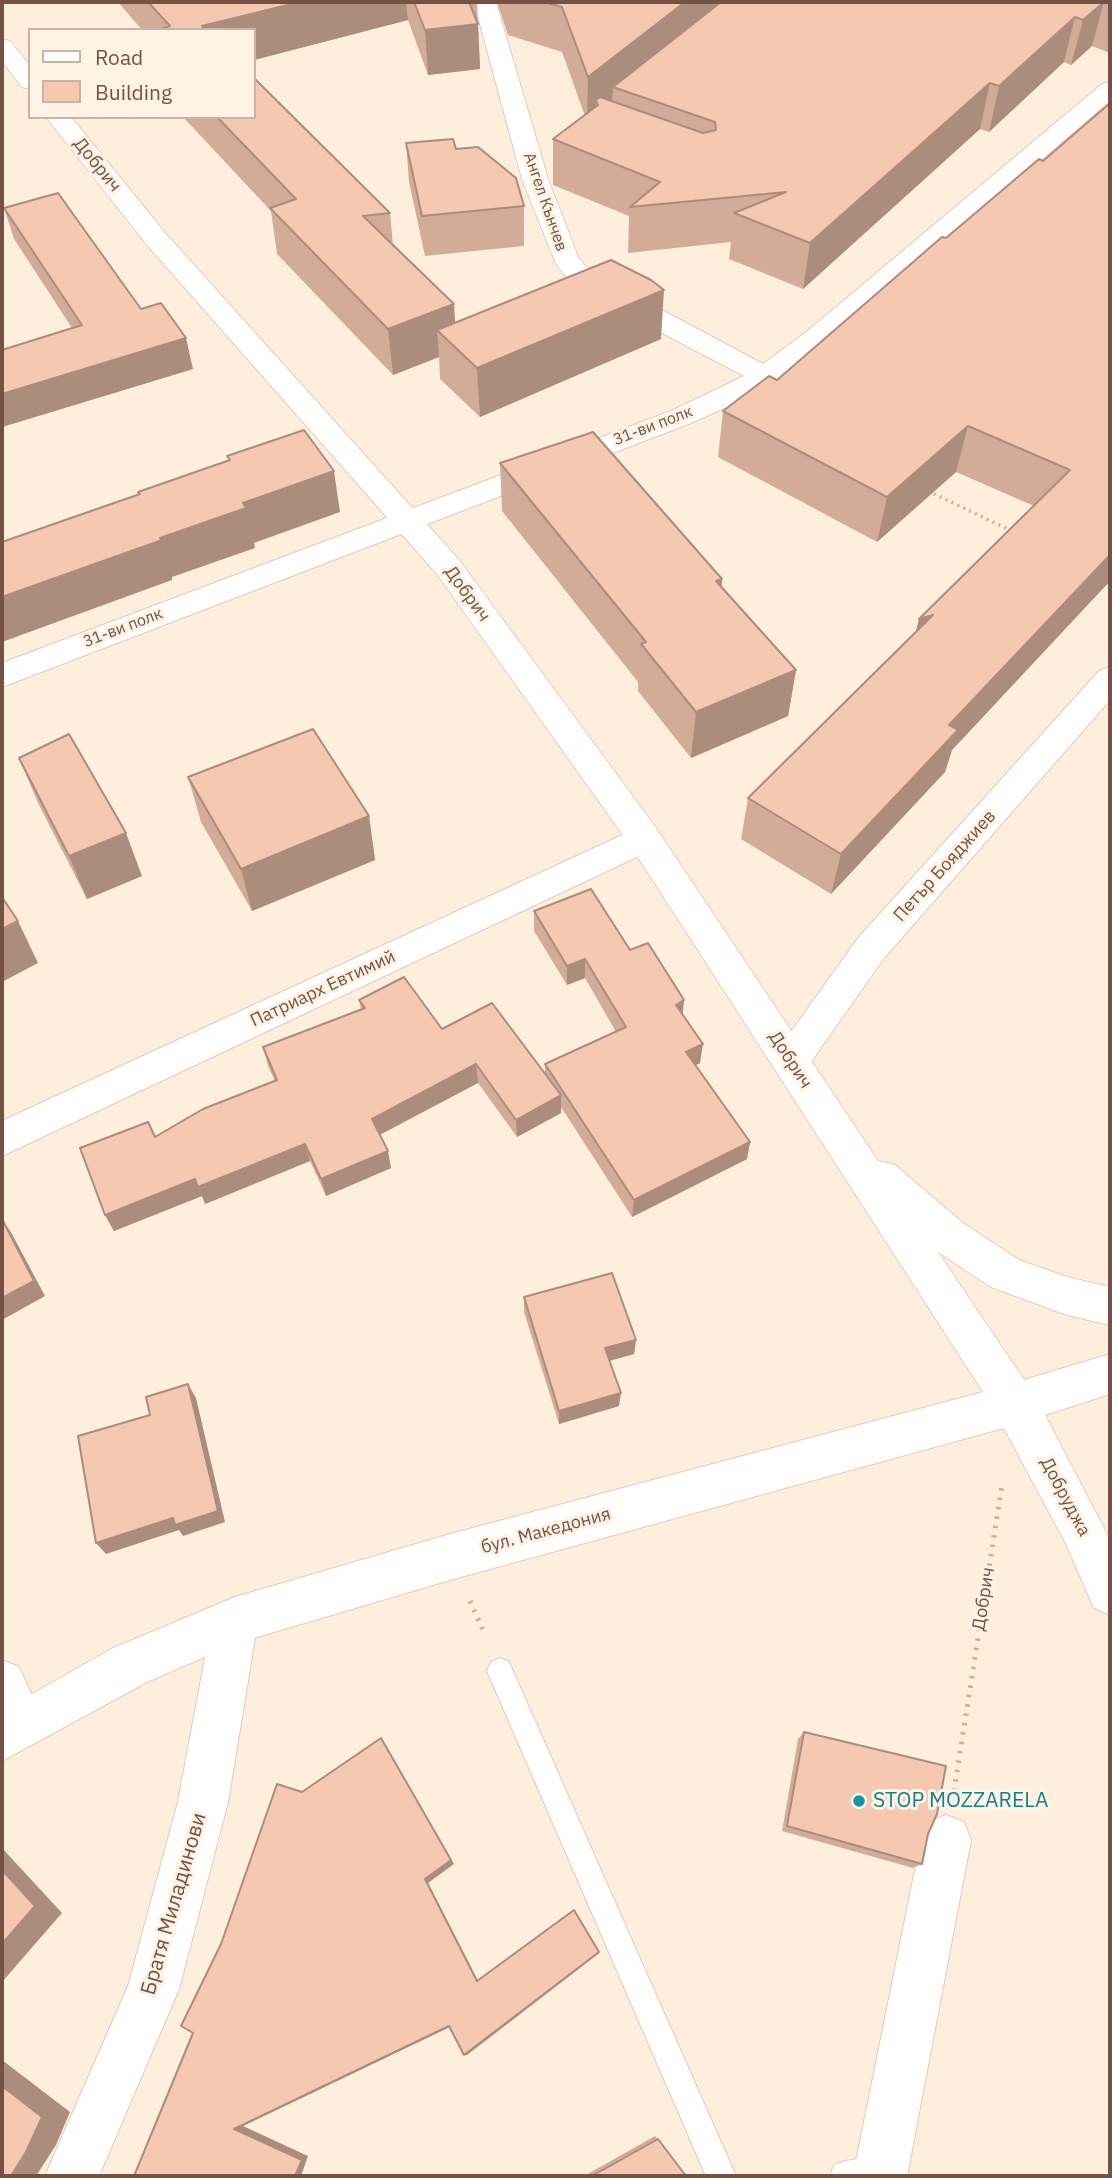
<!DOCTYPE html>
<html>
<head>
<meta charset="utf-8">
<style>
  body { margin:0 }
  #map { position:relative; width:1112px; height:2178px; overflow:hidden; background:#feefdd; font-family:"IBM Plex Sans",sans-serif }
  canvas { display:block }
  .frame { position:absolute; inset:0; border:4px solid #755244; pointer-events:none }
  .legend { position:absolute; left:28px; top:28px; width:228px; height:91px; box-sizing:border-box; background:#fff3e5; border:2px solid #c8b3a5; margin:0; padding:9px 12px; list-style:none; font-size:21px; color:#755244 }
  .legend li { display:flex; align-items:center; gap:14px; height:35px }
  .legend b { width:35px; border:2px solid #c8b3a5 }
</style>
</head>
<body>
<div id="map">
<canvas width="1112" height="2178"></canvas>
<div class="frame"></div>
<ul class="legend">
<li><b style="height:9px;background:#fff"></b>Road</li>
<li><b style="height:19px;background:#f5c8b2"></b>Building</li>
</ul>
</div>
<script>
const ctx = document.querySelector('canvas').getContext('2d');
ctx.lineJoin = 'round';
const poly = rows => new Path2D(rows.map(r => 'M' + r).join(''));
function stroke(path, color, width, dash) { ctx.strokeStyle = color; ctx.lineWidth = width; ctx.lineCap = dash ? 'butt' : 'round'; ctx.setLineDash(dash || []); ctx.stroke(path); }
function fill(path, color) { ctx.fillStyle = color; ctx.fill(path, 'evenodd'); }
function label(font, color, halo, rows, align = 'center') {
  ctx.font = font + ' "IBM Plex Sans",sans-serif'; ctx.lineWidth = 6; ctx.setLineDash([]); ctx.textBaseline = 'middle'; ctx.strokeStyle = halo; ctx.fillStyle = color; for (const [text, x, y, turn = 0] of rows) {
    ctx.save(); ctx.translate(x, y); ctx.rotate((+turn || 0) * Math.PI / 180); ctx.textAlign = isNaN(turn) ? turn : align; if (halo) ctx.strokeText(text, 0, 0); ctx.fillText(text, 0, 0); ctx.restore();
  }
}
const pathFar1 = poly([
  [928,491,1012,531]
]);
const path = poly([
  [470,1601,485,1635],
  [954,1791,1002,1485]
]);
const lane = poly([
  [500,1658,509,1662,736,2176,706,2176,487,1671,491,1662,500,1658],
  [880,2156,891,2160,895,2171,893,2176,830,2176,834,2165,845,2161,880,2156]
]);
const street = poly([
  [474,2,496,2,548,179,578,257,589,271,763,364,805,333,1102,84,1110,82,1110,101,825,345,775,382,738,402,691,423,2,687,2,663,671,411,744,376,597,299,571,283,556,264,522,179,474,2],
  [1110,667,1110,700,884,958,804,1072,791,1077,778,1072,772,1061,778,1050,858,938,1099,671,1110,667],
  [644,825,656,828,661,838,656,848,2,1156,2,1121,644,825],
  [235,1597,251,1604,258,1620,228,1802,179,1989,99,2176,45,2176,128,1986,178,1802,212,1620,219,1604,235,1597],
  [2,1660,19,1667,45,1724,38,1741,21,1748,4,1741,2,1736,2,1660],
  [946,1815,964,1822,971,1840,907,2176,853,2176,921,1840,928,1822,946,1815]
]);
const secondary = poly([
  [2,39,10,41,30,66,30,89,22,87,2,61,2,39],
  [46,117,71,117,166,234,459,560,656,828,878,1161,895,1165,963,1223,1019,1260,1067,1277,1110,1287,1110,1325,1067,1315,991,1287,938,1252,1024,1380,1110,1354,1110,1394,1045,1415,1110,1540,1110,1615,1094,1608,1066,1544,1004,1428,450,1580,237,1643,147,1682,2,1761,2,1711,113,1648,235,1597,450,1534,983,1392,632,848,437,574,148,246,46,117]
]);
const wall = poly([
  [118,2,477,2,480,69,428,75,408,20,254,60,254,30,142,30],
  [497,2,1110,2,1110,53,1092,46,1071,65,1064,62,989,132,980,129,803,289,729,259,731,242,628,253,629,216,553,185,553,139,585,116,562,52,508,35],
  [1110,103,1110,581,952,750,945,772,831,894,741,839,748,798,915,633,1034,506,956,472,877,542,718,457,723,411,777,380,946,238,1043,161],
  [183,117,254,117,390,213,393,245,455,323,661,339,480,417,440,379,439,357,393,375,277,254,271,211],
  [406,143,456,149,524,206,524,246,425,256,409,182],
  [4,208,141,309,193,369,2,427,2,350,72,328,14,239],
  [500,463,722,579,722,587,796,670,788,716,691,758,638,691,638,682,502,511],
  [19,758,142,876,87,899,38,803],
  [188,777,369,816,375,860,252,911,201,822],
  [534,911,630,950,684,1000,682,1014,700,1063,696,1065,750,1142,747,1159,632,1217,561,1107,561,1113,517,1137,478,1083,380,1135,391,1168,326,1196,310,1161,205,1204,202,1196,114,1231,105,1215,155,1137,275,1081,268,1066,263,1047,361,1009,359,1000,442,1029,545,1074,545,1064,616,1032,585,978,567,985,534,931],
  [524,1297,636,1340,634,1354,610,1361,619,1406,559,1424,524,1312],
  [804,1732,922,1864,913,1868,782,1831,798,1739],
  [655,2136,686,2176,584,2176]
]);
const shadedWall = poly([
  [236,2,406,2,408,20,254,60,254,30,203,30,202,26],
  [685,2,739,2,613,87,612,102,598,105,596,100,596,115,587,122,588,77],
  [1104,2,1092,46,1071,65,1083,20],
  [1075,17,1064,62,989,132,999,86],
  [478,24,480,69,428,75,425,30],
  [990,83,980,129,803,289,810,243],
  [664,290,661,339,480,417,477,368],
  [454,304,457,349,437,330,439,357,393,375,388,329],
  [186,338,193,369,2,427,2,394],
  [968,426,956,472,877,542,887,497],
  [334,471,340,512,254,543,255,548,172,577,172,580,2,642,4,646,2,646,2,597,160,538,243,503],
  [1110,555,1110,581,952,750,945,772,831,894,841,854,949,725],
  [722,579,717,626,716,581],
  [933,615,908,663,919,619],
  [796,670,788,716,691,758,696,712],
  [369,816,375,860,252,911,241,869],
  [126,833,142,876,87,899,69,856],
  [18,921,38,963,2,982,2,929],
  [585,959,585,978,567,985,567,966],
  [684,1000,682,1019,676,1005],
  [703,1044,700,1063,684,1070,686,1052],
  [476,1064,478,1083,375,1137,372,1119],
  [561,1095,561,1113,517,1137,516,1120],
  [750,1142,747,1159,632,1217,634,1200],
  [305,1144,310,1161,205,1204,202,1196,114,1231,105,1215,195,1179],
  [388,1151,391,1168,326,1196,321,1179],
  [2,1219,12,1234,45,1296,2,1320],
  [636,1340,634,1354,604,1362,605,1348],
  [188,1384,196,1398,225,1522,183,1536,179,1530,106,1554,96,1543],
  [621,1393,619,1406,559,1424,559,1411],
  [381,1738,454,1864,428,1883,479,1983,477,1981,425,1879],
  [2,1848,62,1913,2,1982],
  [599,1952,598,1954,467,2055,464,2055],
  [449,2026,452,2026,243,2126,308,2156,301,2176,295,2176,234,2129],
  [2,2060,70,2112,56,2145,36,2176,11,2176,2,2086]
]);
const building = poly([
  [148,2,300,2,202,26,205,30,159,30,170,26,148,2],
  [414,2,469,2,478,24,425,30,414,2],
  [544,2,685,2,588,77,562,7,544,2],
  [721,2,1104,2,1083,20,1075,17,999,86,990,83,810,243,734,213,786,192,630,207,660,182,553,139,598,105,596,100,600,97,703,133,716,130,715,122,613,87,721,2],
  [254,78,390,213,363,216,454,304,388,329,270,208,296,199,217,117,254,117,254,78],
  [1110,103,1110,555,949,725,958,730,841,854,748,798,933,615,919,619,1070,470,968,426,887,497,723,411,769,376,777,380,942,237,946,238,1039,159,1043,161,1110,103],
  [453,139,456,149,478,147,516,178,524,206,422,216,406,143,453,139],
  [58,193,141,309,161,303,186,338,2,394,2,350,82,325,4,208,58,193],
  [611,260,651,280,664,290,477,368,437,330,611,260],
  [304,430,334,471,243,503,246,508,160,538,162,540,2,597,2,542,140,494,138,492,230,460,227,456,304,430],
  [593,432,722,579,716,581,796,670,696,712,641,644,646,642,500,463,593,432],
  [313,729,369,816,241,869,188,777,313,729],
  [69,734,126,833,69,856,19,758,69,734],
  [591,889,630,950,648,943,684,1000,676,1005,703,1044,686,1052,750,1142,634,1200,545,1064,626,1027,585,959,567,966,534,911,591,889],
  [2,897,18,921,2,929,2,897],
  [404,977,442,1029,492,1003,561,1095,516,1120,476,1064,372,1119,388,1151,321,1179,305,1144,198,1187,195,1179,105,1215,80,1148,148,1122,155,1137,203,1109,277,1080,263,1047,365,1008,359,1000,404,977],
  [2,1219,34,1281,2,1298,2,1219],
  [612,1273,636,1340,605,1348,621,1393,559,1411,524,1297,612,1273],
  [188,1384,218,1511,175,1525,173,1518,96,1543,78,1436,150,1415,146,1397,188,1384],
  [804,1732,946,1766,937,1814,928,1834,922,1864,787,1826,804,1732],
  [381,1738,451,1860,425,1879,477,1981,574,1910,599,1952,464,2055,449,2026,234,2129,302,2160,295,2176,134,2176,193,2033,181,2026,221,1944,277,1784,302,1792,381,1738],
  [2,1870,35,1906,2,1944,2,1870],
  [2,2086,42,2117,26,2152,11,2176,2,2176,2,2086],
  [658,2139,686,2176,592,2176,658,2139]
]);
const markers = [
  [859,1801,7,"#0f9aa8"]
];
const farStreetnames = [
  ["Ангел Кънчев",545,202,71],
  ["31-ви полк",653,426,-21],
  ["31-ви полк",123,628,-21]
];
const streetNames = [
  ["Добрич",97,165,51],
  ["Добрич",467,594,54],
  ["Петър Бояджиев",945,866,-48],
  ["Патриарх Евтимий",323,989,-25],
  ["Добрич",790,1060,57],
  ["Добруджа",1065,1497,62],
  ["бул. Македония",546,1531,-15],
  ["Добрич",984,1599,-81]
];
const nearCulturenames = [
  ["STOP MOZZARELA",873,1801]
];
const nearStreetnames = [
  ["Братя Миладинови",174,1904,-74]
];
stroke(lane, '#e4cbbc', 2);
stroke(street, '#e4cbbc', 2);
stroke(secondary, '#eaccb8', 2);
stroke(pathFar1, '#d9ab96', 3.5, [2, 4.5]);
stroke(path, '#d9ab96', 5, [2.5, 7]);
fill(lane, '#fff');
fill(street, '#fff');
fill(secondary, '#fff');
fill(wall, '#d3ac99');
fill(shadedWall, '#ac8c7d');
fill(building, '#f5c8b2');
stroke(building, '#ac8c7d', 2);
for (const [x, y, r, color] of markers) { const dot = new Path2D(); dot.arc(x, y, r, 0, 2 * Math.PI); ctx.fillStyle = color; ctx.fill(dot); stroke(dot, '#fff3e5', 2.5); }
label('16px', '#755244', '#fff3e5', farStreetnames);
label('18px', '#755244', '#fff3e5', streetNames);
label('21px', '#0d838f', '#fff3e5', nearCulturenames, 'left');
label('21px', '#755244', '#fff3e5', nearStreetnames);
</script>
</body>
</html>
